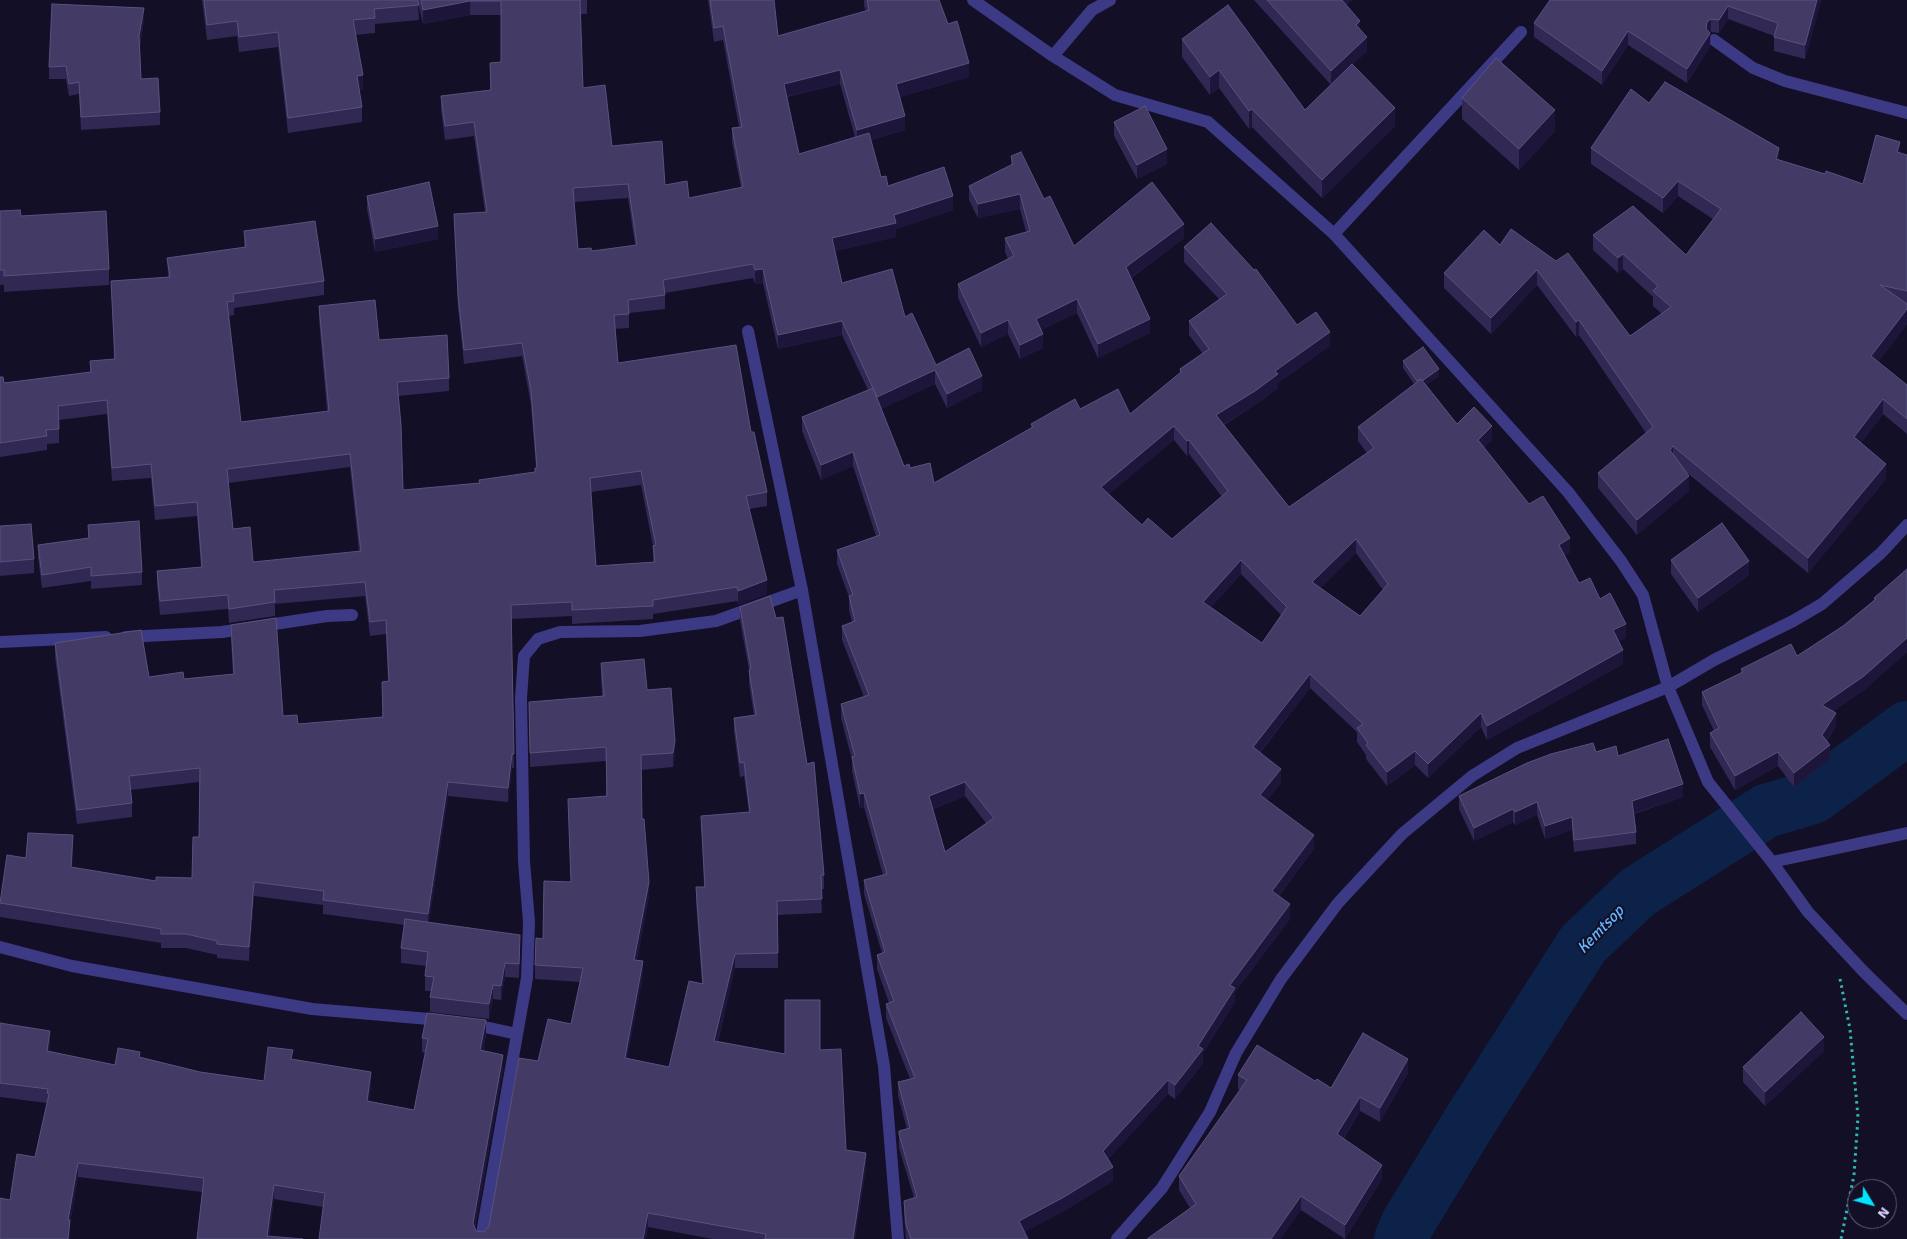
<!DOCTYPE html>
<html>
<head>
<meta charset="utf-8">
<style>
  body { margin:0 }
  #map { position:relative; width:1907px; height:1239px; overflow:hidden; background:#130f26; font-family:Signika,sans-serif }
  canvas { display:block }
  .north { position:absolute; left:1847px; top:1179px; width:50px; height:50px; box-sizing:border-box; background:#130f26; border:1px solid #625e7d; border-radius:50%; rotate:127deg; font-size:14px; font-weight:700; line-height:20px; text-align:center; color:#d9d4ff }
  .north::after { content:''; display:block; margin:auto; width:18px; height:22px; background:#00e5ff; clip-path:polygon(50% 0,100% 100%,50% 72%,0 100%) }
</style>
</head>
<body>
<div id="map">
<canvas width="1907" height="1239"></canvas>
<div class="north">N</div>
</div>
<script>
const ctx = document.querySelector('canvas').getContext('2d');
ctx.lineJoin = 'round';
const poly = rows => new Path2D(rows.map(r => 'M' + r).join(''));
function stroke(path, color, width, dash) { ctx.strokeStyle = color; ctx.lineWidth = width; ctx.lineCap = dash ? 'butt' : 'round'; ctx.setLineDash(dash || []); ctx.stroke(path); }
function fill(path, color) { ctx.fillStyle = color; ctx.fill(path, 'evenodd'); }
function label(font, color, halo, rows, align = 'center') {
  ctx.font = font + ' Signika,sans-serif'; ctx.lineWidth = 4; ctx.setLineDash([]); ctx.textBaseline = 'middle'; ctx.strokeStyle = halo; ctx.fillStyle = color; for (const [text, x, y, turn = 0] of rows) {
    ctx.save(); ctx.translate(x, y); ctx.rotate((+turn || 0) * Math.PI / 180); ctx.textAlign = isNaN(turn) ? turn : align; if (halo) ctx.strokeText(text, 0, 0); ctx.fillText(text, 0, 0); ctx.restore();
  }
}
const river = poly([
  [1401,1239,1408,1223,1470,1121,1583,944,1638,892,1766,811,1813,797,1907,728]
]);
const path = poly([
  [1840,979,1850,1029,1858,1117,1854,1175,1841,1239]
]);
const minor = poly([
  [973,0,1053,56,1115,95,1208,122,1334,234,1568,492,1621,561,1643,595,1668,687,1708,782,1772,862,1907,833],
  [1714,40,1753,68,1785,81,1907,113],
  [1053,56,1092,10,1110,0],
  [1334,234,1521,32],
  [748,331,802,590,884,1066,898,1239],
  [126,637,222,632,327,616,352,615],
  [0,642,106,637],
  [1772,862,1808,912,1864,972,1907,1014],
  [0,947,72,966,312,1009,441,1020],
  [471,1024,517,1034],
  [481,1239,527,978,529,922,524,861,521,698,524,656,538,639,560,632,640,631,716,621,802,590],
  [1117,1239,1162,1188,1210,1112,1236,1053,1281,979,1338,903,1402,834,1472,776,1517,748,1668,687,1714,660,1793,621,1822,604,1881,553,1907,525]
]);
const wall = poly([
  [202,0,587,0,587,14,580,14,583,88,612,146,665,185,689,198,741,188,732,142,732,128,739,127,723,40,714,42,708,0,774,0,778,36,866,11,864,6,864,0,939,0,948,24,969,77,900,97,905,130,871,140,881,177,888,186,953,210,896,229,896,237,835,251,842,283,905,317,936,365,982,390,947,408,935,384,881,409,904,466,910,468,934,483,1031,428,1031,424,1080,409,1130,414,1180,373,1180,369,1203,354,1189,335,1189,321,1219,299,1184,262,1184,247,1297,325,1330,346,1278,383,1278,388,1255,405,1224,425,1289,507,1367,453,1358,441,1358,427,1414,384,1403,368,1403,361,1439,376,1426,385,1457,424,1492,440,1484,447,1529,504,1570,552,1564,556,1579,583,1600,599,1626,638,1619,641,1623,664,1487,740,1481,727,1428,778,1415,765,1387,786,1366,759,1366,755,1357,742,1357,732,1310,688,1260,753,1281,783,1267,800,1314,849,1279,896,1290,919,1235,992,1235,1002,1203,1053,1203,1063,1175,1099,1168,1094,1108,1159,1113,1181,1064,1211,1024,1232,1028,1239,906,1239,904,1215,904,1201,914,1198,899,1148,899,1131,907,1129,898,1096,898,1082,910,1079,886,1018,886,1004,889,1003,877,969,877,955,882,953,864,894,864,880,883,875,864,807,860,808,852,771,852,760,841,718,841,704,864,697,842,640,842,626,852,622,849,610,849,597,837,564,837,550,876,536,853,466,821,480,802,431,802,417,868,390,842,335,778,349,763,283,755,284,753,278,665,293,665,309,629,313,629,328,615,329,618,363,751,432,767,492,767,506,749,509,767,594,738,605,737,601,653,614,653,619,572,624,572,616,511,619,514,768,512,768,508,802,448,796,429,922,520,949,519,978,505,977,501,1000,493,999,489,1019,430,1012,430,997,432,991,425,991,425,976,426,966,401,963,401,948,405,925,323,914,323,905,254,896,249,961,217,958,217,955,186,948,161,948,161,943,0,917,0,901,26,858,73,849,72,868,156,881,192,878,199,837,199,782,130,790,132,803,132,817,77,824,55,657,55,643,149,677,184,679,233,674,231,639,231,625,283,716,298,724,382,717,388,681,386,634,370,636,365,596,275,604,275,616,229,623,228,609,160,615,157,585,157,571,201,567,197,516,155,520,151,478,112,481,107,414,59,420,59,443,47,444,47,450,0,457,0,377,4,383,90,372,90,361,114,359,111,281,168,277,167,258,244,247,244,231,324,281,324,295,234,308,234,315,229,316,241,422,327,411,319,320,319,306,379,340,449,378,449,391,398,396,403,490,479,483,535,472,536,468,531,405,522,356,464,364,458,308,454,214,485,212,474,136,445,140,441,110,441,96,490,90,490,63,501,62,501,15,470,15,423,24,418,3,419,20,375,24,375,33,355,35,363,90,359,90,362,107,362,122,288,133,278,47,239,52,237,36,207,40],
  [840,84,855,137,799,154,787,97],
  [628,198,635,245,592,251,578,249,574,202],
  [1174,440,1187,456,1189,454,1222,497,1172,539,1142,525,1109,494],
  [350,467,359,552,253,562,233,529,228,483],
  [641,485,653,546,653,562,596,566,591,492],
  [1356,553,1383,590,1360,616,1320,588],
  [1241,574,1281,615,1262,643,1211,607],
  [965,796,986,823,945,852,933,809],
  [1254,0,1352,0,1346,5,1360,30,1367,51,1352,65,1395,126,1322,198,1252,127,1249,129,1219,88,1210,95,1182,57,1182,39,1305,110,1331,85],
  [1550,0,1821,0,1821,1,1805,59,1774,51,1774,36,1728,19,1719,33,1711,32,1710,33,1710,47,1687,83,1628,45,1602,85,1534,37,1534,23],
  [144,20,140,46,141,79,160,112,160,125,81,130,79,94,69,96,66,79,49,79,49,67],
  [1462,98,1555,131,1519,170,1462,119],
  [1649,103,1779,160,1825,174,1863,184,1900,153,1907,155,1907,324,1878,362,1907,385,1907,434,1883,414,1861,443,1886,479,1808,573,1685,471,1689,491,1637,535,1598,488,1598,473,1646,433,1579,335,1576,337,1537,285,1491,334,1444,288,1444,273,1500,245,1511,229,1630,336,1662,314,1653,306,1653,297,1623,269,1618,273,1593,250,1593,235,1686,255,1713,219,1678,196,1663,213,1591,164,1591,148],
  [1114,122,1167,164,1137,179,1114,136],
  [1011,156,1044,199,1074,246,1184,238,1131,278,1150,333,1098,358,1077,313,1041,330,1043,348,1020,359,1008,334,981,347,958,298,958,284,1008,259,1005,252,1005,238,1026,232,1020,209,978,218,969,200,969,186,1011,165],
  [367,196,438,239,375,252,367,209],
  [0,211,21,216,109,269,109,285,4,292,4,285,0,285],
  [88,525,142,572,142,585,91,589,91,581,42,588,38,558,38,545,88,538],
  [0,526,34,559,34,573,0,576],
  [1671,560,1749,575,1698,612,1671,574],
  [1907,569,1907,652,1864,690,1833,711,1836,727,1827,741,1830,759,1794,787,1778,766,1735,790,1710,747,1710,733,1714,731,1702,705,1702,692,1741,673,1741,669,1797,656,1843,626,1874,600,1874,598],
  [740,607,824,875,824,889,821,889,822,913,778,915,778,968,735,968,718,1041,785,1054,820,1050,846,1150,866,1167,855,1239,713,1239,648,1227,646,1239,319,1239,323,1207,274,1199,269,1236,197,1239,202,1192,78,1177,70,1223,70,1234,10,1200,35,1157,47,1103,0,1097,0,1023,50,1045,49,1051,115,1065,140,1057,200,1072,264,1081,293,1060,371,1086,369,1101,414,1110,425,1053,422,1052,422,1038,486,1035,483,1051,503,1069,475,1228,476,1231,484,1232,489,1226,538,1061,571,1024,580,982,535,979,535,965,543,939,571,882,568,799,606,796,606,761,530,767,529,702,602,696,601,678,601,663,647,690,675,755,673,767,641,770,642,819,649,896,637,960,643,975,627,1058,669,1067,702,984,696,901,696,887,704,887,701,816,749,813,744,776,740,777,734,732,734,718,754,715,749,684,749,670,740,621],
  [1596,752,1618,756,1683,797,1634,814,1636,832,1636,844,1574,852,1572,830,1545,839,1537,815,1515,825,1513,822,1474,841,1459,809,1459,796],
  [1824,1051,1765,1106,1743,1082,1743,1067],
  [1408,1073,1380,1122,1360,1111,1344,1138,1382,1179,1345,1239,1301,1210,1190,1208,1179,1190,1179,1176,1240,1090,1238,1089,1238,1075,1315,1081,1331,1088]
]);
const shadedWall = poly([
  [1339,0,1352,0,1339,11],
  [1817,0,1821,0,1821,1,1805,59,1805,45],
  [470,1,470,15,423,24,423,10],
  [1728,6,1728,19,1719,33,1719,20],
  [144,8,144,20,139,48,139,36],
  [1711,19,1710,47,1687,83,1687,69,1706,29,1707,22],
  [1360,21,1360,35,1356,25],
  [1628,31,1628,45,1602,85,1602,71],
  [1367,37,1367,51,1331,85,1331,71],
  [969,63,969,77,896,98,896,84],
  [840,70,840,84,784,97,784,84],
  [1219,70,1219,88,1210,95,1210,77],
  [363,75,363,90,357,91,357,76],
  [1395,108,1395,126,1322,198,1322,180],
  [1252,109,1252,127,1249,129,1249,111],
  [1555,110,1555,131,1519,170,1519,149],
  [905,116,905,130,857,144,857,130],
  [1900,142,1900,157,1897,152],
  [1779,148,1779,163,1776,159],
  [1167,149,1167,164,1137,179,1137,165],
  [1678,181,1678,196,1663,213,1663,198],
  [1020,194,1020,209,978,218,978,204],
  [953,196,953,210,896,229,896,237,832,252,832,238,894,215],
  [1184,224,1184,238,1126,281,1126,267],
  [438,226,438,239,375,252,375,239],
  [1623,254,1623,269,1618,273,1618,258],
  [763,269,763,283,755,284,755,270],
  [1537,270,1537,285,1491,334,1491,318],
  [1077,299,1077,313,1036,333,1036,319],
  [1907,309,1907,324,1871,371,1871,356],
  [1150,319,1150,333,1098,358,1098,344],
  [1008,320,1008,334,981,347,981,333],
  [1579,320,1579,335,1576,337,1576,322],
  [842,321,842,335,778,349,778,335],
  [1330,332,1330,346,1278,383,1278,388,1255,405,1216,429,1216,415,1275,371],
  [1043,334,1043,348,1020,359,1020,345],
  [1439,369,1439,376,1419,391,1419,383],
  [935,370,935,384,877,411,877,397],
  [982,376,982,390,947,408,947,394],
  [1883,399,1883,414,1854,453,1854,437],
  [1174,426,1174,440,1101,501,1101,487],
  [1492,426,1492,440,1478,454,1478,440],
  [1189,440,1189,454,1187,456,1187,441],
  [1673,446,1673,462,1670,450],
  [853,452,853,466,821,480,821,465],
  [1886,464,1886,479,1808,573,1808,558],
  [1689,476,1689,491,1637,535,1637,520],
  [1570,538,1570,552,1559,560,1559,545],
  [1356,539,1356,553,1312,597,1312,582],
  [1241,560,1241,574,1203,616,1203,602],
  [1749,561,1749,575,1698,612,1698,598],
  [767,580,767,594,738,605,738,591],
  [1626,624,1626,638,1613,644,1613,630],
  [1907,638,1907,652,1864,690,1822,718,1822,705],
  [1623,650,1623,664,1487,740,1487,726],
  [1310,674,1310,688,1253,761,1253,747],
  [1481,713,1481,727,1428,778,1428,764],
  [1836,713,1836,727,1822,749,1822,735],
  [675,741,675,755,673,767,673,753],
  [1830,745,1830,759,1794,787,1794,773],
  [1415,751,1415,765,1387,786,1387,772],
  [1778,752,1778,766,1735,790,1735,776],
  [512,754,512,768,508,802,508,788],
  [1281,769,1281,783,1260,809,1260,795],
  [448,782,448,796,428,928,428,914],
  [965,782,965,796,929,810,929,796],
  [1683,784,1683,797,1632,814,1632,801],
  [864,793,864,807,860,808,860,794],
  [1537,802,1537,815,1515,825,1515,812],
  [1513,809,1513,822,1474,841,1474,828],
  [1572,817,1572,830,1545,839,1545,826],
  [73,835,73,849,71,881,71,867],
  [1314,835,1314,849,1272,905,1272,891],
  [254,882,254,896,249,961,249,947],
  [649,882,649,896,634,974,634,960],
  [1290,904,1290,919,1235,992,1235,1002,1203,1053,1203,1063,1175,1099,1175,1085,1198,1046,1230,985],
  [735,954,735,968,714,1055,714,1041],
  [643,961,643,975,625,1072,625,1058],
  [505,963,505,977,501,1000,501,986],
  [493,985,493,999,489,1019,489,1004],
  [486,1020,486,1035,480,1064,480,1050],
  [50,1031,50,1045,47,1065,47,1051],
  [1824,1037,1824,1051,1765,1106,1765,1092],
  [503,1055,503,1069,473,1238,473,1223],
  [1408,1059,1408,1073,1380,1122,1380,1108],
  [371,1072,371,1086,367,1115,367,1101],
  [1168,1080,1168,1094,1103,1165,1103,1151],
  [1360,1097,1360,1111,1337,1148,1337,1134],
  [866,1153,866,1167,855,1239,853,1239],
  [78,1163,78,1177,70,1223,70,1239,68,1239,68,1220],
  [1382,1165,1382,1179,1345,1239,1345,1225],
  [1113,1167,1113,1181,1064,1211,1019,1235,1019,1221],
  [274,1185,274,1199,268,1239,267,1236],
  [1301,1196,1301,1210,1281,1239,1271,1239],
  [648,1213,648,1227,646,1239,643,1239]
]);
const building = poly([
  [204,0,418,0,419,5,374,9,375,18,353,20,363,75,357,76,362,107,288,118,278,32,239,37,237,21,207,25,204,0],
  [421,0,581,0,580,0,583,88,605,85,612,146,662,141,665,185,687,181,689,198,743,187,732,128,742,127,723,26,714,28,710,0,774,0,778,36,869,10,867,0,939,0,948,24,957,21,969,63,896,84,905,116,857,130,840,70,784,84,799,154,869,133,881,177,886,176,888,186,944,167,953,196,894,215,896,223,832,238,842,283,892,269,905,317,912,313,936,365,969,348,982,376,947,394,935,370,877,397,842,321,778,335,763,269,755,270,753,264,663,280,665,295,628,300,629,314,614,315,618,363,736,345,751,432,754,432,767,492,746,496,767,580,738,591,737,587,653,600,653,606,572,610,572,602,511,605,514,754,512,754,508,788,448,782,428,914,323,900,324,891,254,882,249,947,217,944,217,941,186,934,161,934,161,929,0,903,7,855,26,858,28,833,73,835,71,867,156,881,156,877,192,878,193,837,199,837,200,768,129,776,132,803,77,810,55,643,141,630,149,677,183,672,184,679,234,674,231,625,276,618,283,716,297,715,298,724,383,717,382,682,389,681,386,620,370,622,365,582,274,590,275,602,229,609,228,595,160,601,157,571,202,567,197,502,155,506,151,464,112,468,107,400,58,406,59,429,46,430,47,436,0,443,0,377,3,377,4,383,91,372,90,361,115,359,111,281,170,277,167,258,246,247,244,231,315,221,324,281,233,294,234,301,227,302,241,422,329,411,319,306,375,300,379,340,447,335,449,378,397,382,401,425,403,490,480,483,479,480,535,472,535,468,537,468,531,391,522,343,464,350,458,295,454,214,487,212,474,122,445,126,441,96,491,90,490,63,501,62,501,1,470,1,423,10,421,0],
  [628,184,637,245,592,251,591,248,578,249,573,188,628,184],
  [350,454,361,551,253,562,250,527,233,529,227,469,350,454],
  [641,471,656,545,653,546,655,562,596,566,590,478,641,471],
  [1267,0,1342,0,1360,21,1356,25,1367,37,1331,71,1267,0],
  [1550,0,1817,0,1805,45,1774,37,1778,23,1728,6,1719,20,1711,19,1707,22,1706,29,1710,33,1687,69,1628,31,1602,71,1534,23,1550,0],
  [52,4,144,8,139,36,141,79,158,78,160,112,81,117,79,82,69,84,66,66,49,67,52,4],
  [1228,5,1305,110,1352,64,1395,108,1322,180,1252,109,1249,111,1219,70,1210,77,1182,39,1228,5],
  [1496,58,1555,110,1519,149,1462,98,1496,58],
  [1665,82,1779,148,1776,159,1825,174,1826,171,1863,184,1876,135,1900,142,1897,152,1907,155,1907,291,1880,285,1907,304,1907,309,1871,356,1907,385,1907,419,1883,399,1854,437,1886,464,1808,558,1673,446,1670,450,1689,476,1637,520,1598,473,1653,427,1579,320,1576,322,1537,270,1491,318,1444,273,1484,230,1500,245,1511,229,1556,261,1568,253,1630,336,1671,307,1653,291,1658,286,1623,254,1618,258,1593,235,1633,206,1686,255,1721,209,1678,181,1663,198,1591,148,1631,89,1649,103,1665,82],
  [1145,106,1167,149,1137,165,1114,122,1145,106],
  [1021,152,1044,199,1050,196,1074,246,1152,182,1184,224,1126,267,1150,319,1098,344,1077,299,1036,319,1043,334,1020,345,1008,320,981,333,958,284,1014,256,1005,238,1030,231,1020,194,978,204,969,186,1013,164,1011,156,1021,152],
  [429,182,438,226,375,239,367,196,429,182],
  [20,210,21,216,106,211,109,269,4,276,4,270,0,270,0,211,20,210],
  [1211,223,1254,270,1256,269,1297,325,1316,312,1330,332,1275,371,1278,374,1255,391,1216,415,1289,507,1374,448,1358,427,1421,379,1457,424,1474,407,1492,426,1478,440,1529,504,1543,496,1570,538,1559,545,1579,583,1590,578,1600,599,1610,593,1626,624,1613,630,1623,650,1487,726,1481,713,1428,764,1415,751,1387,772,1366,745,1368,743,1357,728,1363,724,1310,674,1253,747,1281,769,1260,795,1314,835,1272,891,1290,904,1230,985,1235,988,1198,1046,1203,1049,1175,1085,1168,1080,1103,1151,1113,1167,1064,1197,1019,1221,1028,1239,911,1239,906,1224,904,1201,917,1197,899,1134,899,1131,910,1128,898,1082,915,1078,886,1004,894,1001,877,955,885,952,864,880,887,874,864,793,860,794,852,757,855,756,841,704,869,695,842,626,855,621,849,596,853,595,837,550,880,535,853,452,821,465,802,417,873,388,904,466,909,464,910,468,930,463,934,483,1033,427,1031,424,1075,399,1080,409,1118,389,1130,414,1181,372,1180,369,1209,349,1189,321,1227,294,1184,247,1211,223],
  [1174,426,1187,441,1189,440,1228,491,1172,539,1148,518,1142,525,1101,487,1174,426],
  [1356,539,1388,584,1360,616,1312,582,1356,539],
  [1241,560,1287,607,1262,643,1203,602,1241,560],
  [965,782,994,818,945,852,929,796,965,782],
  [1423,347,1439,369,1422,381,1421,379,1417,381,1403,361,1423,347],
  [139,521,142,572,91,576,91,567,42,575,38,545,89,538,88,525,139,521],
  [1722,523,1749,561,1698,598,1671,560,1722,523],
  [31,524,34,559,0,562,0,526,31,524],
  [1907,569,1907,638,1864,676,1822,705,1836,713,1822,735,1830,745,1794,773,1778,752,1735,776,1710,733,1719,728,1702,692,1743,672,1741,669,1791,644,1797,656,1843,626,1876,599,1874,598,1907,569],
  [770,596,776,618,783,617,807,764,814,762,824,875,821,875,822,899,777,901,778,953,735,954,714,1041,785,1054,785,1000,820,1000,820,1050,841,1049,846,1150,866,1153,853,1239,765,1239,766,1234,648,1213,643,1239,319,1239,325,1193,274,1185,267,1236,303,1239,197,1239,204,1178,78,1163,68,1220,70,1220,68,1239,0,1239,0,1198,10,1200,17,1154,35,1157,49,1094,47,1093,48,1089,0,1083,0,1023,50,1031,47,1051,115,1065,118,1048,140,1052,139,1057,200,1072,264,1081,268,1047,293,1050,291,1059,371,1072,367,1101,414,1110,428,1039,422,1038,427,1013,486,1020,480,1050,503,1055,473,1223,476,1231,484,1232,489,1226,519,1058,538,1061,548,1019,571,1024,583,968,535,965,536,938,543,939,544,881,571,882,568,799,607,796,606,747,530,753,529,702,604,696,601,663,644,659,647,690,671,688,675,741,673,753,641,755,642,819,644,819,649,882,634,960,643,961,625,1058,669,1067,689,981,703,984,696,887,705,887,701,816,750,812,744,762,740,763,734,718,756,715,749,670,751,669,740,607,770,596],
  [1668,739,1683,784,1632,801,1636,832,1574,840,1572,817,1545,826,1537,802,1515,812,1513,809,1474,828,1459,796,1527,763,1551,754,1593,743,1596,752,1616,746,1618,756,1668,739],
  [405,919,520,935,519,964,505,963,501,986,493,985,489,1004,430,997,434,977,425,976,428,952,401,948,405,919],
  [1801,1012,1824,1037,1765,1092,1743,1067,1801,1012],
  [1363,1033,1408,1059,1380,1108,1360,1097,1337,1134,1382,1165,1345,1225,1301,1196,1271,1239,1147,1239,1196,1204,1179,1176,1247,1080,1238,1075,1257,1045,1315,1081,1317,1079,1331,1088,1363,1033]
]);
const waterNames = [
  ["Kemtsop",1601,930,-46]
];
stroke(river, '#0c2248', 54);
stroke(path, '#2fb8b0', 3, [2.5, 4]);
stroke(minor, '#3d3a85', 12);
fill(wall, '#312854');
fill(shadedWall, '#1d163a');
fill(building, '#433a66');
stroke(building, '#5a527e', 1);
label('italic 16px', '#62b6ff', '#130f26', waterNames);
</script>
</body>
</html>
